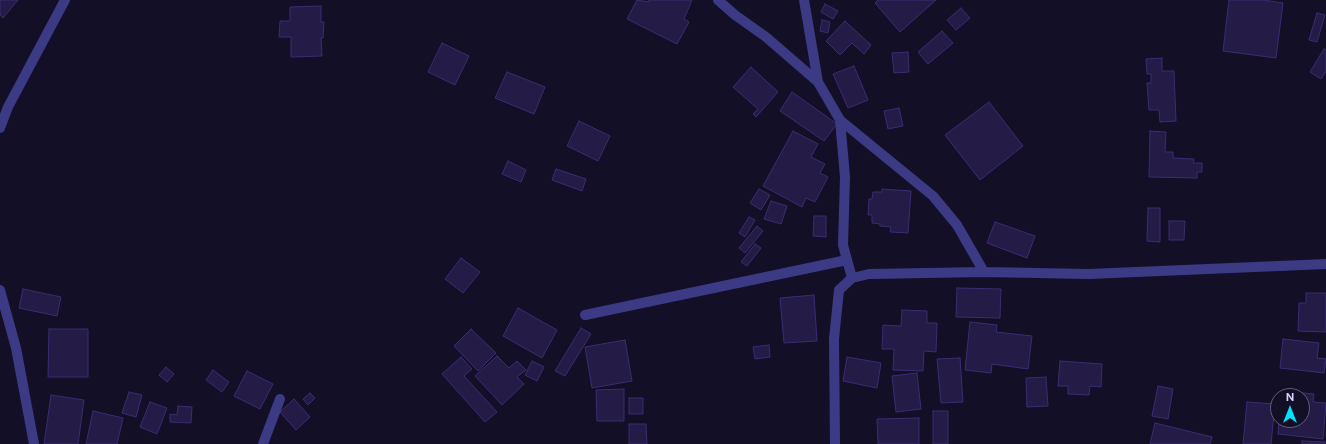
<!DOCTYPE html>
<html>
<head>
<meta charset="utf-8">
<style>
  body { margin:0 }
  #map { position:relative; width:1326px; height:444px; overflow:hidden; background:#130f26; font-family:"Public Sans",sans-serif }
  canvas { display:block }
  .north { position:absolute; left:1270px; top:388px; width:40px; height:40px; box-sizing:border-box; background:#130f26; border:1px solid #625e7d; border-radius:50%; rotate:0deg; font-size:11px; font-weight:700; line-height:16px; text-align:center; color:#d9d4ff }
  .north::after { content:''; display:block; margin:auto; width:14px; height:18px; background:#00e5ff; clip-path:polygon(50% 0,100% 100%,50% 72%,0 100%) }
</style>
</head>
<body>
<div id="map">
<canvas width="1326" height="444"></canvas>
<div class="north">N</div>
</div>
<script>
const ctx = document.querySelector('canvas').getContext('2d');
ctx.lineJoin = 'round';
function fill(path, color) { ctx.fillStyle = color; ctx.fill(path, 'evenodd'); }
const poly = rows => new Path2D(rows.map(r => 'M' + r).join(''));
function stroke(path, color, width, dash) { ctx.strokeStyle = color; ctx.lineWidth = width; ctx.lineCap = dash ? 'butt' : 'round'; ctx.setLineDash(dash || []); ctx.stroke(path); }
const building = poly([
  [0,0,18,0,3,18,0,15,0,0],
  [637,0,649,2,649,0,692,0,684,19,689,22,677,44,627,19,637,0],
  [878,0,936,0,900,32,875,3,878,0],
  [1229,0,1263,0,1283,3,1276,58,1223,51,1229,0],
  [825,4,838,11,833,19,821,12,825,4],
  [321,6,321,22,324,22,323,38,321,38,322,56,291,57,291,37,279,37,280,21,290,21,290,7,321,6],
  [961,8,970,18,956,30,947,20,961,8],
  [1317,13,1325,15,1317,42,1309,40,1317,13],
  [822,20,830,22,828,33,820,31,822,20],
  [845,21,871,45,864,54,852,43,840,55,826,41,845,21],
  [942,31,953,43,928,64,918,52,942,31],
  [442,43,469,56,455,85,428,72,442,43],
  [1324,49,1326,50,1326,71,1321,79,1310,72,1324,49],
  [908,52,909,72,894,73,892,53,908,52],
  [1162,58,1162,71,1174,71,1176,121,1160,122,1159,110,1149,110,1147,83,1151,83,1151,74,1147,74,1146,59,1162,58],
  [854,66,868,100,848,108,833,74,854,66],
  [751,67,778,92,756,117,753,114,758,109,733,87,751,67],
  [507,72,545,87,534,114,495,98,507,72],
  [792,92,837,124,824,141,780,111,792,92],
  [989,102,1023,146,980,180,945,135,989,102],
  [899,108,903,126,888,129,884,111,899,108],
  [579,121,610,136,598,161,567,146,579,121],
  [793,131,818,144,811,157,825,164,820,173,828,177,815,202,806,198,802,207,763,186,793,131],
  [1150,131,1166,132,1165,152,1173,152,1173,158,1194,159,1193,163,1202,163,1202,172,1197,172,1197,178,1149,177,1150,131],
  [508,161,526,170,521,182,502,174,508,161],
  [556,169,586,179,582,191,552,180,556,169],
  [759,189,770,195,761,210,750,203,759,189],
  [882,189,911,191,908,233,890,232,891,227,880,226,880,224,872,223,872,215,868,215,869,199,872,199,873,192,882,192,882,189],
  [771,201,787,206,781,224,764,219,771,201],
  [1148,208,1160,208,1160,242,1147,241,1148,208],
  [814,216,826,216,826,237,813,236,814,216],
  [749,217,755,220,745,237,739,233,749,217],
  [1169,221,1185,221,1184,240,1169,240,1169,221],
  [995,222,1035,236,1027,258,987,243,995,222],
  [757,226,763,231,745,253,739,248,757,226],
  [755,244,761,248,747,266,741,262,755,244],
  [461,258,480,272,463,293,445,279,461,258],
  [957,288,1001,289,1000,318,956,317,957,288],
  [23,289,61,297,57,316,19,308,23,289],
  [1306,293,1326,293,1326,332,1298,331,1299,303,1306,303,1306,293],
  [814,295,817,341,784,343,780,298,814,295],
  [518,308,557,330,542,358,503,336,518,308],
  [902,310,927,311,927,323,937,323,936,352,924,351,923,371,893,370,894,349,882,349,883,325,901,326,902,310],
  [970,322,997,325,996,332,1032,336,1028,369,992,364,991,373,965,370,970,322],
  [581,328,591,334,565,376,555,371,581,328],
  [49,329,88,329,88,377,48,377,49,329],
  [471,329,496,353,478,371,454,346,471,329],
  [1283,339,1319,343,1317,358,1326,359,1324,373,1280,368,1283,339],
  [625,340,632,381,592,388,585,347,625,340],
  [769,345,770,357,755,359,753,347,769,345],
  [497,356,509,368,517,361,526,370,517,377,524,384,502,405,475,376,497,356],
  [461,357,472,369,464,376,497,412,485,422,442,374,461,357],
  [847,357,881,363,877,388,843,381,847,357],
  [960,358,963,402,941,403,937,359,960,358],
  [532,361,544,367,537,381,525,375,532,361],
  [1060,361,1102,364,1101,387,1090,386,1089,395,1068,394,1068,386,1058,386,1060,361],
  [166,367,174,374,167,382,159,375,166,367],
  [213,370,229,382,222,392,206,380,213,370],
  [247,371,273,384,260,409,234,396,247,371],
  [917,373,921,409,896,412,892,376,917,373],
  [1046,377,1048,406,1027,407,1026,378,1046,377],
  [1158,386,1173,389,1168,419,1152,416,1158,386],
  [624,389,624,421,597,421,596,390,624,389],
  [1282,391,1314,394,1313,402,1326,403,1323,439,1278,434,1279,420,1302,420,1302,396,1281,396,1282,391],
  [129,392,142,395,136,417,122,413,129,392],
  [310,393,315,398,308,405,303,399,310,393],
  [51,395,84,400,78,444,44,444,51,395],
  [629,398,643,398,643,414,629,414,629,398],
  [294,399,310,417,296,430,280,412,294,399],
  [150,402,167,408,157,434,140,427,150,402],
  [1247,402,1275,404,1271,444,1243,444,1247,402],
  [178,406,192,407,191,423,170,422,170,414,177,415,178,406],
  [93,411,123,418,117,444,86,444,93,411],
  [933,411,948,411,948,444,933,444,933,411],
  [919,418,919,444,878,444,877,419,919,418],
  [1155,423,1212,437,1210,444,1150,444,1155,423],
  [629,424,646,424,647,444,629,444,629,424],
  [1302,441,1325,442,1325,444,1302,444,1302,441]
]);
const street = poly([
  [718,0,735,15,766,37,818,82],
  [804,0,818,82,840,120,933,196,957,225,984,272],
  [840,120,845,177,843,245,852,278],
  [0,128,8,107,65,0],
  [0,290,16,348,34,444],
  [585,315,847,260],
  [263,444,280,399],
  [835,444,834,339,839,290,852,278,869,274,984,272,1089,274,1326,264]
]);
fill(building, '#241b47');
stroke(building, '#3b2d73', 1);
stroke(street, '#3d3a85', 10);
</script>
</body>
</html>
